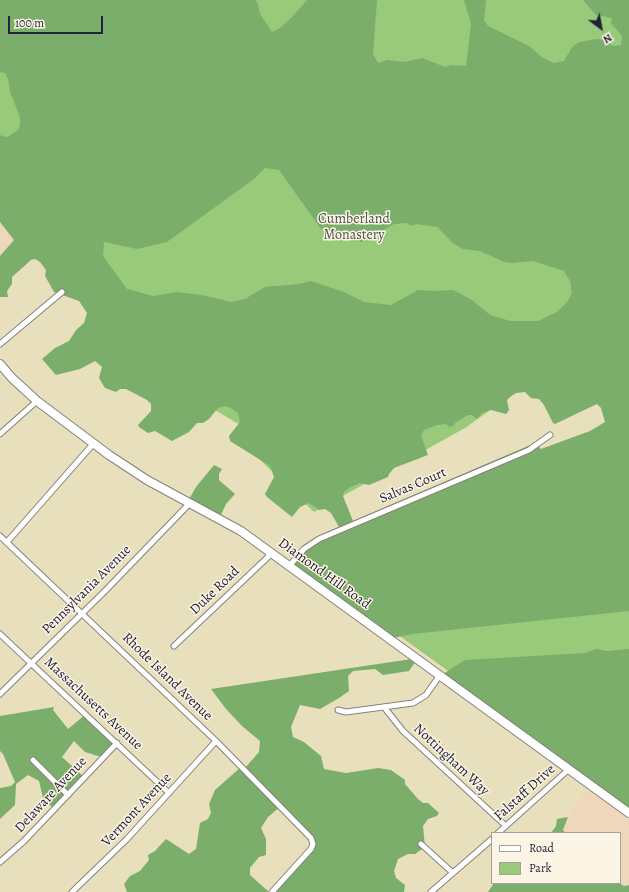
<!DOCTYPE html>
<html>
<head>
<meta charset="utf-8">
<style>
  body { margin:0 }
  #map { position:relative; width:629px; height:892px; overflow:hidden; background:#e8e0bc; font-family:Alegreya,serif }
  canvas { display:block }
  .legend { position:absolute; left:491px; top:832px; width:130px; height:52px; box-sizing:border-box; background:#fcf5e5; border:1px solid #a5a1a1; margin:0; padding:5px 7px; list-style:none; font-size:12px; color:#22223b }
  .legend li { display:flex; align-items:center; gap:8px; height:20px }
  .legend b { width:20px; border:1px solid #a5a1a1 }
  .north { position:absolute; left:581px; top:8px; width:40px; height:40px; -webkit-text-stroke:3px #fcf5e5; paint-order:stroke; rotate:148deg; font-size:11px; font-weight:700; line-height:16px; text-align:center; color:#22223b }
  .north::after { content:''; display:block; margin:auto; width:14px; height:18px; background:#22223b; clip-path:polygon(50% 0,100% 100%,50% 72%,0 100%) }
  .scale { position:absolute; left:8px; top:16px; width:95px; height:18px; box-sizing:border-box; border:2px solid #22223b; border-top:0; padding-left:5px; font-size:12px; line-height:14px; white-space:nowrap; color:#22223b; -webkit-text-stroke:3px #fcf5e5; paint-order:stroke }
</style>
</head>
<body>
<div id="map">
<canvas width="629" height="892"></canvas>
<ul class="legend">
<li><b style="height:5px;background:#fff"></b>Road</li>
<li><b style="height:11px;background:#99ca7a"></b>Park</li>
</ul>
<div class="north">N</div>
<div class="scale">100 m</div>
</div>
<script>
const ctx = document.querySelector('canvas').getContext('2d');
ctx.lineJoin = 'round';
function fill(path, color) { ctx.fillStyle = color; ctx.fill(path, 'evenodd'); }
const poly = rows => new Path2D(rows.map(r => 'M' + r).join(''));
function stroke(path, color, width, dash) { ctx.strokeStyle = color; ctx.lineWidth = width; ctx.lineCap = dash ? 'butt' : 'round'; ctx.setLineDash(dash || []); ctx.stroke(path); }
function label(font, color, halo, rows, align = 'center') {
  ctx.font = font + ' Alegreya,serif'; ctx.lineWidth = 3; ctx.setLineDash([]); ctx.textBaseline = 'middle'; ctx.strokeStyle = halo; ctx.fillStyle = color; for (const [text, x, y, turn = 0] of rows) {
    ctx.save(); ctx.translate(x, y); ctx.rotate((+turn || 0) * Math.PI / 180); ctx.textAlign = isNaN(turn) ? turn : align; if (halo) ctx.strokeText(text, 0, 0); ctx.fillText(text, 0, 0); ctx.restore();
  }
}
const built = poly([
  [0,222,14,240,0,256],
  [590,782,629,810,629,885,624,886,619,883,620,833,565,833,563,830,572,807,582,796]
]);
const green = poly([
  [0,0,629,0,629,802,314,574,626,416,551,371,503,401,465,428,314,512,253,453,240,425,215,410,0,220]
]);
const forest = poly([
  [0,0,255,0,258,4,260,14,272,32,280,28,293,16,307,0,377,0,373,54,378,63,387,60,405,62,422,58,445,67,451,65,466,66,471,24,464,0,486,0,484,20,488,26,529,46,543,58,554,63,564,61,572,47,579,42,597,39,604,40,613,46,621,45,622,36,611,23,612,18,596,15,583,0,629,0,629,611,412,634,393,638,289,561,305,544,339,527,331,513,325,509,319,510,309,503,300,507,292,517,267,497,265,494,274,477,270,466,230,441,229,436,240,422,238,413,229,407,225,406,218,408,209,419,203,423,197,423,189,432,172,441,155,431,148,433,139,427,138,425,151,411,151,404,147,400,126,389,120,389,116,392,105,388,99,378,102,367,95,361,80,369,56,375,42,359,55,348,69,341,76,330,84,323,87,313,79,301,54,292,45,276,46,270,40,262,35,259,31,260,12,277,12,284,7,291,8,297,0,297,0,256,14,240,0,222,0,135,5,137,9,136,18,130,20,124,20,117,10,92,8,79,5,73,0,72],
  [265,168,279,170,321,229,343,239,362,242,394,224,407,223,411,226,416,224,437,227,454,244,463,249,480,251,504,262,513,263,533,261,564,271,570,281,572,293,568,301,557,312,538,321,510,321,490,315,472,300,453,290,434,291,418,290,391,305,364,302,344,292,311,281,299,284,265,287,245,299,231,302,202,295,176,292,153,296,127,289,103,256,104,242,137,249,167,242,254,179],
  [525,392,531,398,539,399,544,405,553,423,555,424,597,404,601,408,605,422,590,431,541,449,535,443,353,521,343,496,344,492,349,488,360,483,369,485,388,477,389,474,394,468,428,455,421,435,424,430,437,425,446,424,449,427,453,426,456,422,468,415,472,415,477,419,482,413,491,410,506,414,509,410,507,400,510,397,516,393],
  [214,465,222,469,219,474,219,480,235,494,226,504,220,517,188,501,196,487],
  [596,649,607,651,629,649,629,810,443,674,465,660,585,653],
  [418,658,409,671,383,675,375,669,353,671,348,676,349,691,339,698,320,709,300,705,291,727,293,737,304,742,321,756,324,769,346,773,378,768,391,770,405,780,405,784,418,799,423,803,428,803,439,813,437,816,428,819,423,826,425,847,415,854,408,854,398,859,394,871,396,878,405,885,404,892,127,892,124,884,130,876,140,871,149,860,148,855,155,851,166,839,189,854,196,849,200,823,208,819,211,813,209,804,215,790,241,767,245,768,259,752,260,741,242,726,226,709,211,689],
  [281,806,313,843,308,850,269,892,250,875,250,868,259,857,266,855,266,839,261,828,268,817],
  [54,707,53,710,68,729,86,714,114,742,101,756,98,756,85,752,74,741,62,757,83,776,53,808,43,798,39,781,28,775,16,784,15,805,0,819,0,788,11,786,15,782,3,754,0,751,0,716],
  [568,817,563,830,565,833,551,833,556,826,557,819],
  [494,883,619,883,624,886,629,885,629,892,488,892]
]);
const street = poly([
  [0,344,62,292],
  [0,434,37,401],
  [0,536,216,741,311,838,313,844,311,849,272,892],
  [7,542,94,443],
  [290,565,304,549,319,539,529,450,550,435],
  [0,634,169,793],
  [174,646,268,557,270,552],
  [0,694,104,592,190,503],
  [384,707,403,731,506,826],
  [338,710,346,712,413,703,426,695,440,675],
  [33,760,68,795],
  [498,833,568,770],
  [421,844,453,873],
  [0,862,24,841,117,743],
  [72,892,127,839,216,741],
  [431,892,492,839]
]);
const primary = poly([
  [0,364,12,378,37,401,109,455,147,480,241,531,629,813]
]);
const parkNames = [
  ["Cumberland",354,220],
  ["Monastery",354,236]
];
const streetNames = [
  ["Salvas Court",413,486,-23],
  ["Diamond Hill Road",324,574,36],
  ["Pennsylvania Avenue",87,590,-45],
  ["Duke Road",215,591,-44],
  ["Rhode Island Avenue",167,677,44],
  ["Massachusetts Avenue",93,704,43],
  ["Nottingham Way",451,760,43],
  ["Falstaff Drive",525,793,-42],
  ["Delaware Avenue",51,795,-47],
  ["Vermont Avenue",137,810,-47]
];
fill(built, '#eed7bb');
fill(green, '#99ca7a');
fill(forest, '#7aae6a');
stroke(street, '#85817c', 7);
stroke(primary, '#85817c', 10);
stroke(street, '#fff', 5);
stroke(primary, '#fff', 8);
label('14px', '#46544e', '#fcf5e5', parkNames);
label('14px', '#22223b', '#fcf5e5', streetNames);
</script>
</body>
</html>
